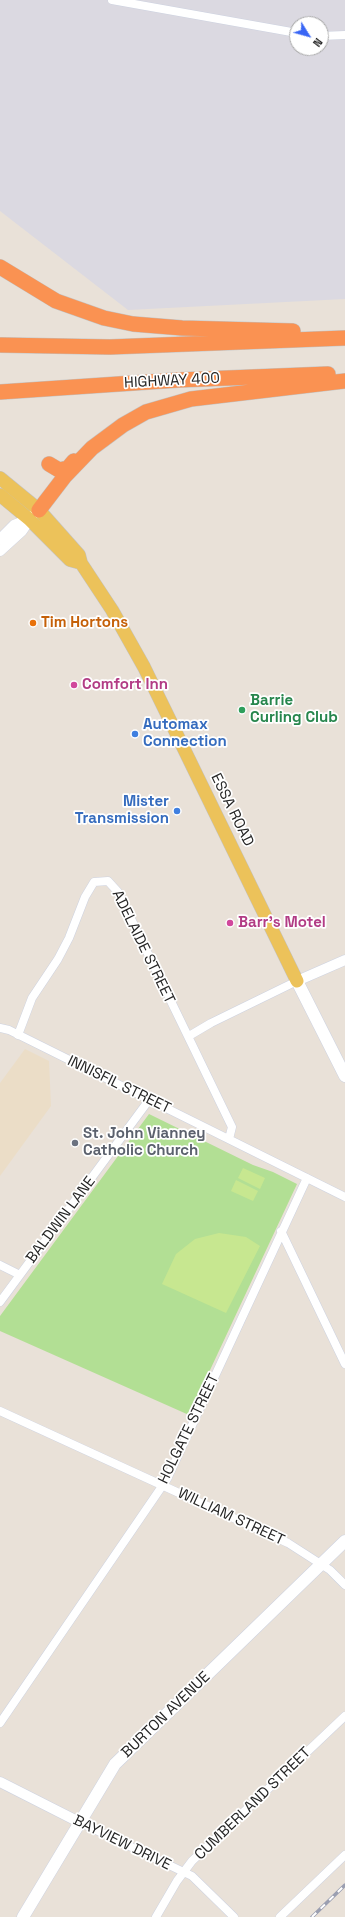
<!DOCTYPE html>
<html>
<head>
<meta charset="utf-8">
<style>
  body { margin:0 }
  #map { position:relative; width:345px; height:1917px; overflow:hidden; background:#e9e1d8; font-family:"Space Grotesk",sans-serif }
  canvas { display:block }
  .north { position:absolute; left:289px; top:16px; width:40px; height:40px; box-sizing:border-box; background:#fff; border:1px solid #a8a8a8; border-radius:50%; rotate:127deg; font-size:11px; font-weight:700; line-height:16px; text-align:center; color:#262626 }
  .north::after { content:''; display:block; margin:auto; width:14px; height:18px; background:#3966f5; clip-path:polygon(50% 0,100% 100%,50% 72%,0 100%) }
</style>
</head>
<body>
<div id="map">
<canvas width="345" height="1917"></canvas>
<div class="north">N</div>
</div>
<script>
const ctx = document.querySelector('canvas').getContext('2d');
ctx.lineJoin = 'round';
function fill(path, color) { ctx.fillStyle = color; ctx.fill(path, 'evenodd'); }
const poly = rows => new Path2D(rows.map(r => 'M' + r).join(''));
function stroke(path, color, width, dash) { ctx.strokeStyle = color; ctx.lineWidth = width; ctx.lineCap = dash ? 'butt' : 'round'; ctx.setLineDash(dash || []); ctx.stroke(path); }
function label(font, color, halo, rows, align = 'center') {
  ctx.font = font + ' "Space Grotesk",sans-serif'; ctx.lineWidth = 3.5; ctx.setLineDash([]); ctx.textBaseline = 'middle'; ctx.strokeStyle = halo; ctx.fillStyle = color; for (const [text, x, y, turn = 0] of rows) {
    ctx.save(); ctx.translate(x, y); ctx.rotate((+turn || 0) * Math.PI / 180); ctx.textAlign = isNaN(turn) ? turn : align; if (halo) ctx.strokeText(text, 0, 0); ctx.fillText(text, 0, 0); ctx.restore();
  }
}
const industrial = poly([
  [0,0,345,0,345,299,128,310,0,211],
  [297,24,321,24,321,48,297,48]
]);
const education = poly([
  [25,1049,49,1061,51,1106,0,1176,0,1083]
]);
const green = poly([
  [149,1114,253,1165,273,1172,297,1184,189,1415,0,1331,0,1316]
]);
const pitch = poly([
  [243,1168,265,1178,260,1189,238,1178],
  [236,1180,258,1191,253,1201,231,1191],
  [219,1233,246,1237,260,1246,226,1313,162,1284,176,1254,195,1239]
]);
const minor = poly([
  [112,0,297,33],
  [321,36,345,35],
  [0,1028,9,1030,345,1197],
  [18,1035,32,998,58,959,69,938,85,897,94,882,108,881,118,892,232,1127,229,1139],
  [189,1036,211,1023,297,981],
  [281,1231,345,1364],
  [0,1265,20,1275],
  [0,1302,149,1100],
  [0,1411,288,1543,330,1570,345,1585],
  [0,1723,167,1479,307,1178],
  [79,1822,192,1876,234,1917],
  [156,1917,177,1881,192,1861,345,1716],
  [280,1917,345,1855]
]);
const tertiary = poly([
  [0,539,14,525,29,519],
  [0,551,22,531,33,515],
  [297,981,345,960],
  [0,1782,79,1822]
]);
const secondary = poly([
  [297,981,345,1076],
  [23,1917,115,1764,345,1541]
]);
const primary = poly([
  [0,478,39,510,79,555,81,563,112,610,144,667,297,981],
  [0,495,29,519,70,560,81,563]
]);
const motorway = poly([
  [0,267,56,301,104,318,133,324,182,328,293,331],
  [0,345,110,347,345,338],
  [0,392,178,380,328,374],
  [49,464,59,470,68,468,74,461],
  [39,510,65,476,92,448,123,425,146,412,191,399,345,381]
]);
const rail = poly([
  [312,1917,345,1885]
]);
const markers = [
  [33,623,4,"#e8710a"],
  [74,685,4,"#d1479c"],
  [242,710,4,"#2e9e5b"],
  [135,734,4,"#3f7fe0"],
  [177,811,4,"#3f7fe0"],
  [230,923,4,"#d1479c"],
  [75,1143,4,"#6b7280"]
];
const streetNames = [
  ["HIGHWAY 400",172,381,-3],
  ["ESSA ROAD",232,810,64],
  ["ADELAIDE STREET",143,947,64],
  ["INNISFIL STREET",119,1085,26],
  ["BALDWIN LANE",61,1220,-53],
  ["HOLGATE STREET",189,1429,-64],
  ["WILLIAM STREET",231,1517,25],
  ["BURTON AVENUE",166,1715,-44],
  ["CUMBERLAND STREET",253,1804,-44],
  ["BAYVIEW DRIVE",122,1843,26]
];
const foodNames = [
  ["Tim Hortons",41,623]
];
const hotelNames = [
  ["Comfort Inn",82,685],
  ["Barr's Motel",238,923]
];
const leisureNames = [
  ["Barrie",250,701],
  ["Curling Club",250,718]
];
const shopNames = [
  ["Automax",143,725],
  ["Connection",143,742],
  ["Mister",169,802,"right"],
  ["Transmission",169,819,"right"]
];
const worshipNames = [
  ["St. John Vianney",83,1134],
  ["Catholic Church",83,1151]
];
fill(industrial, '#dbd9e1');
fill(education, '#ebddc7');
fill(green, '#b2df94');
fill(pitch, '#c7e790');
stroke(minor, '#cdd2e0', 9);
stroke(tertiary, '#cdd2e0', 11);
stroke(secondary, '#cdd2e0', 13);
stroke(primary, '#c2c2c2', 14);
stroke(motorway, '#c2c2c2', 16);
stroke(minor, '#fff', 8);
stroke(tertiary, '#fff', 10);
stroke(secondary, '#fff', 12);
stroke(primary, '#ecc25a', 13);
stroke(motorway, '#fa9252', 15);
stroke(rail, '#9b9fb1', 3.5);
stroke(rail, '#fff', 2, [6]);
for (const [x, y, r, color] of markers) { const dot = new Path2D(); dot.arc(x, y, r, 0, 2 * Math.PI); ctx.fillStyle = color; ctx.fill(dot); stroke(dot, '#fff', 1.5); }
label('15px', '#262626', '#fff', streetNames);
label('bold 15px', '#c56008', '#fff', foodNames, 'left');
label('bold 15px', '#b23c85', '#fff', hotelNames, 'left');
label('bold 15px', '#27864d', '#fff', leisureNames, 'left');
label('bold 15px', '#366cbe', '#fff', shopNames, 'left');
label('bold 15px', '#5b616d', '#fff', worshipNames, 'left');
</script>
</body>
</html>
